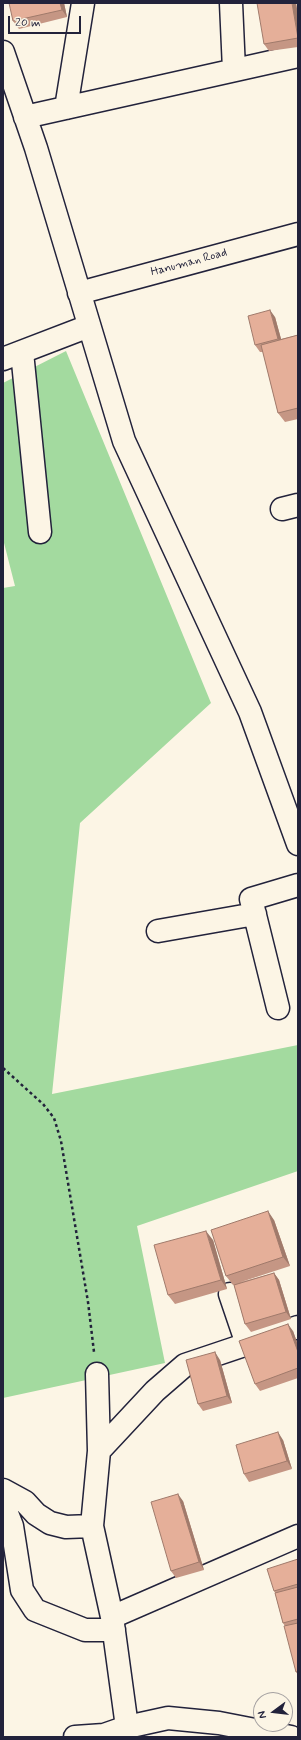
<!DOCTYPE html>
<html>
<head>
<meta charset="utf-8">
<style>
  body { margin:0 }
  #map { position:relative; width:301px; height:1740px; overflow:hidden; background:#fcf5e5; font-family:Mynerve,sans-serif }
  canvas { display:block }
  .frame { position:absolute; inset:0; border:4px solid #22223b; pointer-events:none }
  .north { position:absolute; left:253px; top:1692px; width:40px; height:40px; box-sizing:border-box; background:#fcf5e5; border:1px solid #a5a1a1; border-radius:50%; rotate:255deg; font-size:11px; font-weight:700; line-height:16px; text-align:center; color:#22223b }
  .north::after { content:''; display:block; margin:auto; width:14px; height:18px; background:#22223b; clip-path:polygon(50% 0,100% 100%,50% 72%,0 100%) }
  .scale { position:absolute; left:8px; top:16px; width:73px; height:18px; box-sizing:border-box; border:2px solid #22223b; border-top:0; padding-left:5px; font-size:12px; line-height:14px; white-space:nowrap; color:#22223b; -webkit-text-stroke:3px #fcf5e5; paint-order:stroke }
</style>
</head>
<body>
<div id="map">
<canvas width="301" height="1740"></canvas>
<div class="frame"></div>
<div class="north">N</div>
<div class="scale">20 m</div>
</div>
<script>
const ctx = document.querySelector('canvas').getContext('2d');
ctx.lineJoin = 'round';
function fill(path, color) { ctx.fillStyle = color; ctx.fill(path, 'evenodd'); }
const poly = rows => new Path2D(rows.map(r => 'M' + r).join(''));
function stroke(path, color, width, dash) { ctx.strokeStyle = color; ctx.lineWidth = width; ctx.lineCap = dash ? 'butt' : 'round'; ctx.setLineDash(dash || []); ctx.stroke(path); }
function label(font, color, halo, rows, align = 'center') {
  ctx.font = font + ' Mynerve,sans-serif'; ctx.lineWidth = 3; ctx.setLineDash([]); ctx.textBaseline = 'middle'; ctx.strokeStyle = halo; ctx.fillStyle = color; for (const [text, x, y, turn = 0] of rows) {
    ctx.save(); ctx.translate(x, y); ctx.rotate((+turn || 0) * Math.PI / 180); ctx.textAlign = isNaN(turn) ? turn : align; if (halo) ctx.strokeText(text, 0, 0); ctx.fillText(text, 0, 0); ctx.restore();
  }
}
const green = poly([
  [66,351,211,703,80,823,52,1094,298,1045,298,1171,137,1226,165,1363,3,1398,3,588,15,586,3,539,3,383]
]);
const path = poly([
  [3,1068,43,1104,54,1118,61,1141,88,1302,94,1352]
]);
const minor = poly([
  [231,3,234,70],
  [3,52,36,148,124,441,250,712,298,844],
  [66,108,83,3],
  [25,117,298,56],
  [79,293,298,234],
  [22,352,40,532],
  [3,359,89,326],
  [282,509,298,505],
  [158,931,255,914],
  [278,1008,251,899,298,885],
  [230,1294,247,1344],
  [97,1374,99,1451,92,1526,112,1617,127,1727],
  [99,1451,155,1391,185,1365,298,1327],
  [3,1490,25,1502,36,1514,50,1523,66,1527,92,1526],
  [3,1503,12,1526,22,1590,35,1610,85,1630,114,1630],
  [112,1617,298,1536],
  [75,1737,104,1735,127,1727,168,1718,219,1723,291,1737]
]);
const wall = poly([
  [64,3,67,17,19,29,13,21],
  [296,3,298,15,298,47,269,51,264,44],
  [275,317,281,339,298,335,298,419,285,422,278,413,263,352,260,352,255,345],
  [274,1220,290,1266,241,1282,274,1273,279,1280,291,1319,251,1332,245,1324,234,1285,233,1285,226,1276],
  [213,1240,227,1289,175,1304,168,1295],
  [293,1331,298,1345,298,1378,260,1391,255,1384],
  [220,1360,232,1403,203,1411,198,1404],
  [283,1440,292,1469,249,1482,244,1474],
  [183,1501,204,1570,176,1578,171,1571],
  [298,1559,298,1675,296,1672,285,1626,283,1623,275,1593,274,1591]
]);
const shadedWall = poly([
  [60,3,64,3,67,17,62,10],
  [292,3,296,3,298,15,298,39],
  [270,310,275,317,283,346,278,339],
  [268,1211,274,1220,290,1266,283,1257],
  [206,1231,213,1240,227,1289,221,1280],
  [274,1273,279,1280,291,1319,286,1312],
  [288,1324,293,1331,298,1345,298,1352],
  [215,1352,220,1360,232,1403,227,1396],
  [278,1432,283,1440,292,1469,287,1461],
  [178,1494,183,1501,204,1570,199,1562]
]);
const building = poly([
  [9,3,60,3,62,10,13,21,9,3],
  [257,3,292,3,298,38,264,44,257,3],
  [270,310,278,339,255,345,248,316,270,310],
  [298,335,298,408,278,413,261,345,298,335],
  [268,1211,283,1257,226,1276,211,1230,268,1211],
  [206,1231,221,1280,168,1295,154,1245,206,1231],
  [274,1273,286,1312,245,1324,234,1285,274,1273],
  [288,1324,298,1352,298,1368,255,1384,239,1341,288,1324],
  [215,1352,227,1396,198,1404,186,1360,215,1352],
  [278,1432,287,1461,244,1474,236,1445,278,1432],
  [178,1494,199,1562,171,1571,151,1502,178,1494],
  [298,1559,298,1584,274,1591,267,1569,298,1559],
  [298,1587,298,1619,283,1623,275,1593,298,1587],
  [298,1623,298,1671,296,1672,284,1626,298,1623]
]);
const streetNames = [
  ["Hanuman Road",189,263,-15]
];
fill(green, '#a3da9f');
stroke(minor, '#22223b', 25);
stroke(path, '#22223b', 2.5, [3, 3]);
stroke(minor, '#fcf5e5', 22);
fill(wall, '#c59684');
fill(shadedWall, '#a07a6b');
fill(building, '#e5af99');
stroke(building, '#a07a6b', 1);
label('12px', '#22223b', '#fcf5e5', streetNames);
</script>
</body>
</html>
